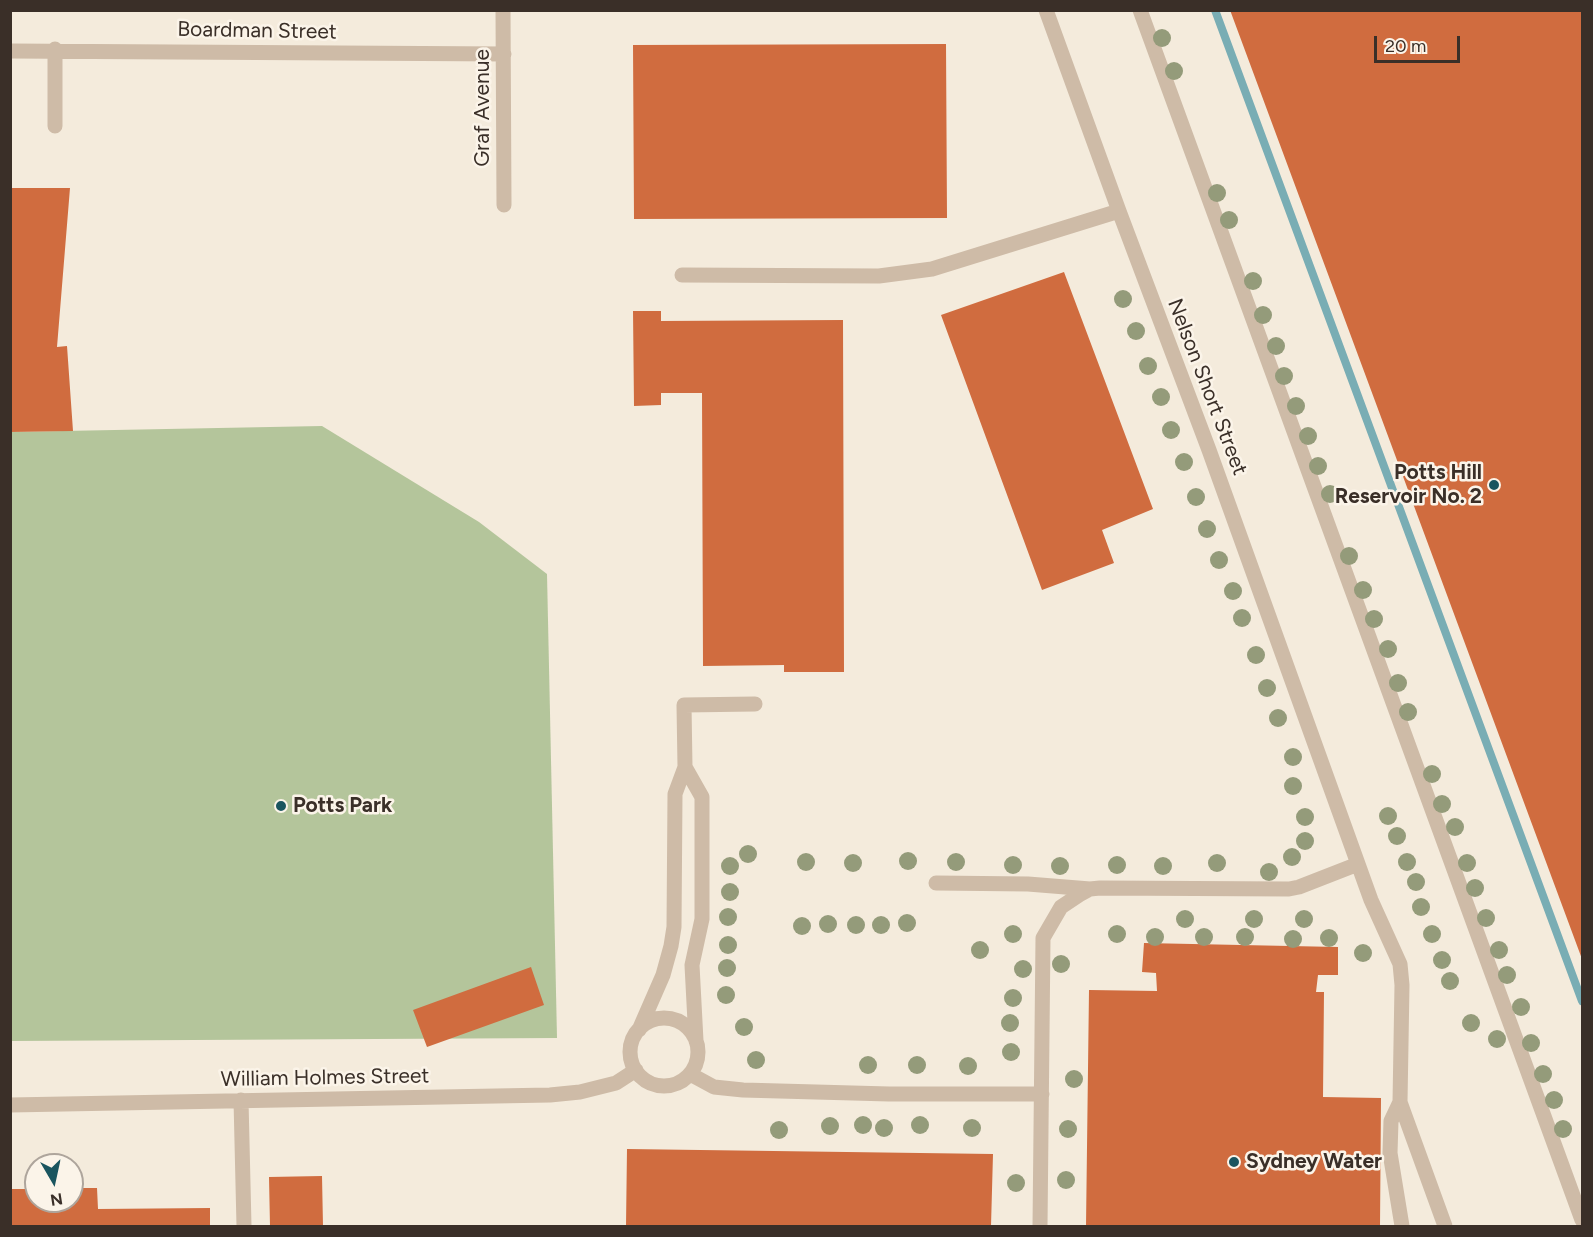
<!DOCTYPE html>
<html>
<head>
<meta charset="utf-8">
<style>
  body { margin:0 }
  #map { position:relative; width:1593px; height:1237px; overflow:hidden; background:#f4ebdc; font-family:Figtree,sans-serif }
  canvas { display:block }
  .frame { position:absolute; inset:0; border:12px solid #3a2f28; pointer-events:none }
  .north { position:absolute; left:24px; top:1153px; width:60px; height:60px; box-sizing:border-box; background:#fbf4e9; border:2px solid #aea59c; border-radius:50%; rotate:171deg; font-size:16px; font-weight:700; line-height:24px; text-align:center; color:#3a2f28 }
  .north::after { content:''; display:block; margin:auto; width:21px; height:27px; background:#1a555f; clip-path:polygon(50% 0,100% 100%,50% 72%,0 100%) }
  .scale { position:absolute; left:1374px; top:36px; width:86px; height:27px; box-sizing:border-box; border:3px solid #3a2f28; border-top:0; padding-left:8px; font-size:18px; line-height:21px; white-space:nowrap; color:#3a2f28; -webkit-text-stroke:4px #fbf4e9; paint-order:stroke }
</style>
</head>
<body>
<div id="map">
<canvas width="1593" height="1237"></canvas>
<div class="frame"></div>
<div class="north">N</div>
<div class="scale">20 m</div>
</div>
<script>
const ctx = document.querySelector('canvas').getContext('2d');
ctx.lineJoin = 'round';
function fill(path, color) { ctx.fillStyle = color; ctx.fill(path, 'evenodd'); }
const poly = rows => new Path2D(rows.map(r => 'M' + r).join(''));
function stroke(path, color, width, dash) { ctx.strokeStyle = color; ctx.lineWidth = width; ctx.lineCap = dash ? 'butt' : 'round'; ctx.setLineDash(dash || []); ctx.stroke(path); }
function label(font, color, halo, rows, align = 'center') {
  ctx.font = font + ' Figtree,sans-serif'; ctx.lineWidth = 5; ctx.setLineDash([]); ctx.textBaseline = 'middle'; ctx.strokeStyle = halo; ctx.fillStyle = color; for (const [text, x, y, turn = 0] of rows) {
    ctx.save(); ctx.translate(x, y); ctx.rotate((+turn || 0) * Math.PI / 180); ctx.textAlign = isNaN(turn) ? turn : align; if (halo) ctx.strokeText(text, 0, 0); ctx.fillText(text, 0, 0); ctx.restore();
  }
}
const green = poly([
  [322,426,479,522,547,574,557,1038,11,1041,11,432]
]);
const stream = poly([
  [1215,10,1582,1001]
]);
const building = poly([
  [1230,10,1582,10,1582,959],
  [946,44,947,218,634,219,633,45],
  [10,188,70,188,57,347,67,346,73,431,10,432],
  [1064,272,1153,509,1102,530,1114,563,1042,590,941,315],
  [633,311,661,311,661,321,843,320,844,672,784,672,784,665,703,666,702,393,661,393,661,405,634,406],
  [1144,943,1338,947,1338,975,1318,975,1316,992,1324,992,1323,1097,1381,1098,1380,1226,1086,1226,1089,990,1157,991,1156,973,1142,972],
  [531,967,544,1005,427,1047,413,1010],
  [627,1149,993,1154,991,1226,626,1226],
  [322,1176,323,1226,270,1226,269,1177],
  [72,1188,97,1188,98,1209,210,1208,210,1226,10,1226,10,1189,36,1189,36,1201,72,1201]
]);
const minor = poly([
  [503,10,504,205],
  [1046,10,1119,211,1209,450,1371,900,1400,964,1402,985,1400,1102,1445,1226],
  [1140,10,1582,1220],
  [55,49,55,126],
  [10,51,504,54],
  [682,275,879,276,932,269,1119,211],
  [685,767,702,797,702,919,692,965,696,1041],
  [936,883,1028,884,1090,889],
  '630 1052a34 34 0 1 1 68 0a34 34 0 1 1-68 0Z',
  [639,1030,663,975,671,946,674,927,675,794,685,767,684,705,755,704],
  [690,1074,714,1087,743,1090,889,1094,1042,1094],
  [241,1100,244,1226],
  [1400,1102,1391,1121,1390,1153,1402,1226],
  [10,1105,550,1095,580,1092,616,1083,636,1070],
  [1040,1226,1043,938,1061,907,1079,895,1090,889,1100,888,1289,889,1299,887,1358,864]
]);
const trees = [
  [1162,38],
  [1174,71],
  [1217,193],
  [1229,220],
  [1253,281],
  [1123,299],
  [1263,315],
  [1136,331],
  [1276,346],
  [1148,366],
  [1284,376],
  [1161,397],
  [1296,406],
  [1171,430],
  [1308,436],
  [1184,462],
  [1318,466],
  [1330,494],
  [1196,497],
  [1207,529],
  [1349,556],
  [1219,560],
  [1363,590],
  [1233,591],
  [1242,618],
  [1374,619],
  [1388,649],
  [1256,655],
  [1398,683],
  [1267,688],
  [1408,712],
  [1278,718],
  [1293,757],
  [1432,774],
  [1293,786],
  [1442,804],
  [1388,816],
  [1305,817],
  [1455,827],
  [1397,836],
  [1305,841],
  [748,854],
  [1292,857],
  [908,861],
  [806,862],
  [956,862],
  [1407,862],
  [853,863],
  [1217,863],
  [1467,863],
  [1013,865],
  [1117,865],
  [730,866],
  [1060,866],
  [1163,866],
  [1269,872],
  [1416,882],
  [1475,888],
  [730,892],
  [1421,907],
  [728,917],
  [1486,918],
  [1185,919],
  [1254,919],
  [1304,919],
  [907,923],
  [828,924],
  [856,925],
  [881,925],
  [802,926],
  [1013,934],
  [1117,934],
  [1432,934],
  [1155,937],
  [1204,937],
  [1245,937],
  [1329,938],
  [1293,939],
  [728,945],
  [980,950],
  [1499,950],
  [1363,953],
  [1442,960],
  [1061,964],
  [727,968],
  [1023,969],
  [1507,975],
  [1450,981],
  [726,995],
  [1013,998],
  [1521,1007],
  [1010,1023],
  [1471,1023],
  [744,1027],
  [1497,1039],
  [1531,1043],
  [1011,1052],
  [756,1060],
  [868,1065],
  [917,1065],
  [968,1066],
  [1543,1074],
  [1074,1079],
  [1554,1100],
  [863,1125],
  [920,1125],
  [830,1126],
  [884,1128],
  [972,1128],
  [1068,1129],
  [1563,1129],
  [779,1130],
  [1066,1180],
  [1016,1183]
];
const markers = [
  [1494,485,6,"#1a555f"],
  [281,806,6,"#1a555f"],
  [1234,1162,6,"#1a555f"]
];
const streetNames = [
  ["Boardman Street",257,31,1],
  ["Graf Avenue",483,108,-90],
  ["Nelson Short Street",1207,387,69],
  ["William Holmes Street",325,1078,-1]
];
const poiNames = [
  ["Potts Hill",1482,473,"right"],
  ["Reservoir No. 2",1482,497,"right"],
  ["Potts Park",293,806],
  ["Sydney Water",1246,1162]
];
fill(green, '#b4c59b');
stroke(stream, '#79adb4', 8);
fill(building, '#d06c3f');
stroke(minor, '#cebba7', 15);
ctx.fillStyle = '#949b7a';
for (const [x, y] of trees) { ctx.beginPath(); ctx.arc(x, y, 9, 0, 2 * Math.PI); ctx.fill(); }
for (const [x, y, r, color] of markers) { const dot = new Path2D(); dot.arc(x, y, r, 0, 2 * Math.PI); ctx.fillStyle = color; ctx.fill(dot); stroke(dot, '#fbf4e9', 2); }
label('21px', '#3a2f28', '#fbf4e9', streetNames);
label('bold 21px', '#3a2f28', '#fbf4e9', poiNames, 'left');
</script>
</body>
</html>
